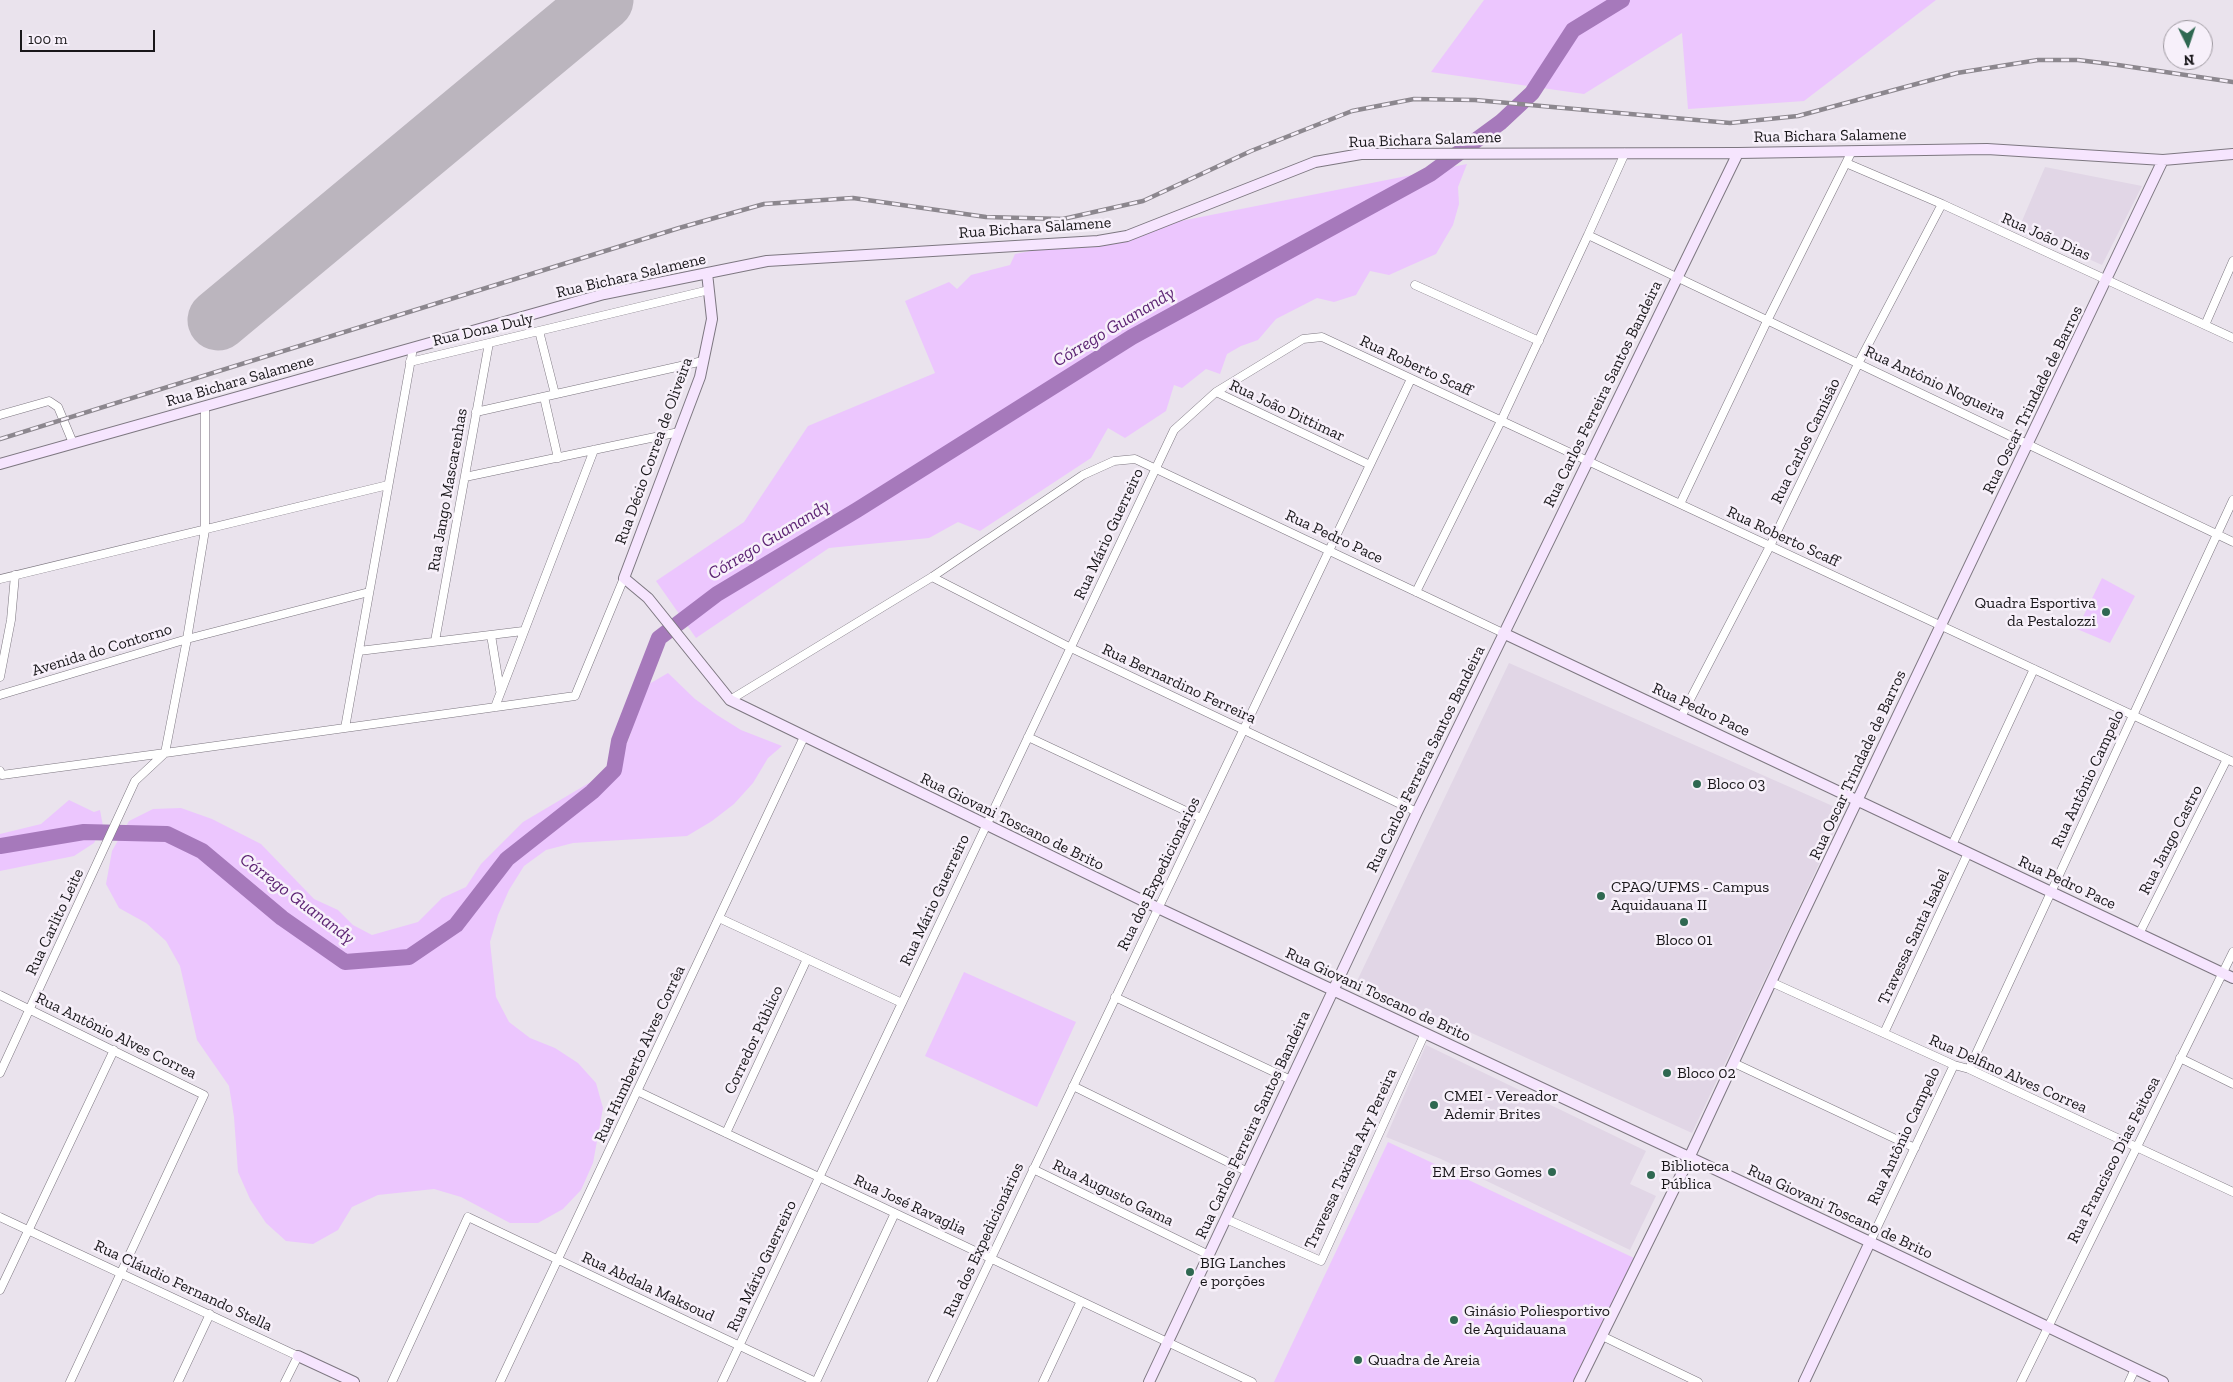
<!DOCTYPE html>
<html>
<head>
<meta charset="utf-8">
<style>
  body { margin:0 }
  #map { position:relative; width:2233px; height:1382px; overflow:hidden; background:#eae3ed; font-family:"Zilla Slab",serif }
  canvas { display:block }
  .north { position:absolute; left:2163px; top:20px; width:50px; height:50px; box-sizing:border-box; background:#f7f0fa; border:1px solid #9e99a0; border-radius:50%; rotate:176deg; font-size:14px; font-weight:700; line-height:20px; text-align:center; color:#19171a }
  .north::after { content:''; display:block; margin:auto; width:18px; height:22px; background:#2f6851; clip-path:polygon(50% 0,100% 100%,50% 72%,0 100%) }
  .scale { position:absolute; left:20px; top:30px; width:135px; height:22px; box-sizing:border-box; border:2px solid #19171a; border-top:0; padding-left:6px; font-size:15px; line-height:18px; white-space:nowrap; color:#19171a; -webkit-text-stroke:4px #f7f0fa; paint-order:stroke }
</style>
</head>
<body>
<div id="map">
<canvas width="2233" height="1382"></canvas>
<div class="north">N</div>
<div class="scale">100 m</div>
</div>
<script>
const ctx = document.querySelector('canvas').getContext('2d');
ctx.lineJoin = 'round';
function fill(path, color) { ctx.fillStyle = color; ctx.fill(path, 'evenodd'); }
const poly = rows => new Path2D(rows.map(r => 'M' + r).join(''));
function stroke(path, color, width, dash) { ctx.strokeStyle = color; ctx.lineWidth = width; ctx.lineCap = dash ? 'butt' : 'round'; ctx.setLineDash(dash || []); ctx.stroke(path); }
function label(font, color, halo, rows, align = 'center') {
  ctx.font = font + ' "Zilla Slab",serif'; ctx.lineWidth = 5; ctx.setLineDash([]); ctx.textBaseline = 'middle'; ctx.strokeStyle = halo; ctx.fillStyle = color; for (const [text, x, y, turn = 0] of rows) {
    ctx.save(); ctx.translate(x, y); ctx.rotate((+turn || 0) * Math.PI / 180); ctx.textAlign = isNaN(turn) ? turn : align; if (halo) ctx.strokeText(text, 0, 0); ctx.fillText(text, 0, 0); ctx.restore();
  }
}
const built = poly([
  [2045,167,2142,186,2102,265,2019,228],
  [1509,663,1844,811,1692,1133,1357,981],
  [1426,1045,1646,1151,1630,1184,1656,1196,1630,1250,1441,1159,1386,1137]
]);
const green = poly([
  [1484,0,1936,0,1804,101,1688,109,1682,33,1584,94,1431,72],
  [1467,164,1458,187,1459,204,1453,225,1436,254,1389,275,1370,271,1356,295,1334,302,1317,298,1276,319,1258,340,1241,346,1227,354,1220,374,1206,369,1182,388,1174,385,1166,411,1125,438,1108,428,1091,458,980,531,958,522,929,538,829,548,696,638,656,581,744,522,808,426,935,373,905,301,949,282,957,289,971,275,1010,265,1015,254],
  [2102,578,2135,596,2110,643,2077,629],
  [668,673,695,699,717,715,741,730,782,746,768,758,753,783,734,804,712,821,687,836,573,843,546,850,524,866,509,890,498,915,490,942,496,997,509,1022,530,1038,555,1048,578,1063,596,1083,603,1108,593,1163,581,1190,563,1209,538,1223,510,1223,461,1197,434,1189,378,1195,352,1207,338,1230,313,1244,286,1241,266,1223,250,1199,238,1172,234,1117,229,1086,197,1040,180,966,166,941,146,923,119,908,106,884,112,851,129,821,153,809,181,808,212,819,261,844,314,899,338,910,353,925,372,935,418,922,442,898,466,887,481,864,523,822,594,780,615,762,629,739,644,687],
  [69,800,94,812,100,810,103,826,94,843,74,856,0,871,0,834,41,824],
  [964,972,1076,1022,1037,1107,925,1056],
  [1388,1142,1634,1258,1575,1382,1274,1382]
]);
const river = poly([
  [0,846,84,832,167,834,202,851,282,918,345,962,409,957,456,925,507,859,592,792,614,770,619,741,659,638,717,594,857,510,1132,337,1430,174,1501,122,1532,93,1573,30,1622,0]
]);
const runway = poly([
  [218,320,603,0]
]);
const street = poly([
  [1846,163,1942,204,2233,338],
  [1588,235,1625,153],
  [1415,285,1539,341],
  [2205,325,2233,261],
  [539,331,555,394],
  [410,362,709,290],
  [1216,392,1303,339,1322,337,2233,762],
  [544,397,558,458],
  [476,412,703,361],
  [0,415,49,401,58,407,73,443],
  [465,477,679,432],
  [1680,504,1768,319,1852,151],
  [932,577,1071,648,1417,812],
  [0,579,388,485],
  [1416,592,1501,421,1588,235,2233,542],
  [491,635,500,690],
  [435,641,489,343],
  [359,651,523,631],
  [0,677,11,620,15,575],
  [0,695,187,639,369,592],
  [730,700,932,577,1083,475,1114,461,1135,459,1503,633],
  [495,707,594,450],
  [1681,717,1770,546,1859,362,1942,204],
  [345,728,413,348],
  [1028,737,1201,818],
  [0,771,2,775,165,753,187,639,205,530,205,406],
  [1952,845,2034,669],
  [719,918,902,1003],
  [2139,934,2227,759],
  [1771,982,1954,1065,1969,1069,2233,1192],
  [0,995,204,1095,70,1382],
  [1115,997,1291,1080],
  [1884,1033,1968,853],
  [2180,1058,2233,1084],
  [1734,1063,1915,1148],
  [1969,1069,2233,500],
  [0,1073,135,781,165,753,575,696,624,578],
  [1073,1086,1248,1172],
  [637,1091,1252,1382],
  [726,1133,807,959],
  [1033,1169,1209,1255],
  [0,1217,298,1356,285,1382],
  [1226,1219,1321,1261,1425,1033],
  [1870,1242,1954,1065],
  [0,1290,114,1050],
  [1602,1336,1698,1382],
  [178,1382,210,1314],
  [392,1382,468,1217,816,1382],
  [500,1382,804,737],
  [722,1382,1174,430,1216,392,1370,465],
  [816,1382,895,1213],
  [932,1382,1411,379],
  [1043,1382,1081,1301],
  [2021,1382,2233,952],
  [2129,1382,2135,1369]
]);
const secondary = poly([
  [707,273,712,319,700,377,624,578,648,598,730,700,1158,908,1870,1242,2163,1382],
  [0,464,604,294,767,261,1098,241,1127,236,1315,162,1361,154,1738,153,1987,149,2163,160,2233,154],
  [1503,633,2233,978],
  [298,1356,354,1382],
  [1149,1382,1417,812,1738,153],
  [1579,1382,1682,1173,1793,935,2163,160],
  [1804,1382,1870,1242]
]);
const rail = poly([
  [0,439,679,228,764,204,853,198,986,217,1063,219,1143,201,1251,151,1352,111,1414,99,1475,100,1730,123,1798,116,1957,73,2038,60,2078,60,2118,65,2233,82]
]);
const markers = [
  [2106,612,5,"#2f6851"],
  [1697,784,5,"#2f6851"],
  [1601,896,5,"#2f6851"],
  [1684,922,5,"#2f6851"],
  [1667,1073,5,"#2f6851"],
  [1434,1105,5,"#2f6851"],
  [1552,1172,5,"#2f6851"],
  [1651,1175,5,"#2f6851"],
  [1190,1272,5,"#2f6851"],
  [1454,1320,5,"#2f6851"],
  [1358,1360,5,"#2f6851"]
];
const streetNames = [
  ["Rua Bichara Salamene",1830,136,-1],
  ["Rua Bichara Salamene",1425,140,-2],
  ["Rua Bichara Salamene",1035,228,-4],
  ["Rua João Dias",2046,237,24],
  ["Rua Bichara Salamene",631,276,-13],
  ["Rua Dona Duly",483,330,-13],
  ["Rua Roberto Scaff",1416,366,25],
  ["Rua Bichara Salamene",240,381,-16],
  ["Rua Antônio Nogueira",1935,383,25],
  ["Rua Carlos Ferreira Santos Bandeira",1603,394,-64],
  ["Rua Oscar Trindade de Barros",2033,400,-64],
  ["Rua João Dittimar",1287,411,25],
  ["Rua Carlos Camisão",1806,441,-64],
  ["Rua Décio Correa de Oliveira",654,451,-70],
  ["Rua Jango Mascarenhas",448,490,-80],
  ["Rua Mário Guerreiro",1109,534,-65],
  ["Rua Pedro Pace",1334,537,25],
  ["Rua Roberto Scaff",1783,537,25],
  ["Avenida do Contorno",102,650,-17],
  ["Rua Bernardino Ferreira",1179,684,25],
  ["Rua Pedro Pace",1701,710,25],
  ["Rua Carlos Ferreira Santos Bandeira",1426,759,-64],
  ["Rua Oscar Trindade de Barros",1858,765,-65],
  ["Rua Antônio Campelo",2088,779,-65],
  ["Rua Giovani Toscano de Brito",1012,822,26],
  ["Rua Jango Castro",2171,840,-63],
  ["Rua dos Expedicionários",1159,874,-64],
  ["Rua Pedro Pace",2067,883,25],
  ["Rua Mário Guerreiro",935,900,-65],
  ["Rua Carlito Leite",55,922,-65],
  ["Travessa Santa Isabel",1914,937,-65],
  ["Rua Giovani Toscano de Brito",1378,995,25],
  ["Rua Antônio Alves Correa",116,1036,26],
  ["Corredor Público",754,1040,-65],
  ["Rua Humberto Alves Corrêa",640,1054,-65],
  ["Rua Delfino Alves Correa",2008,1074,24],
  ["Rua Carlos Ferreira Santos Bandeira",1253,1125,-65],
  ["Rua Antônio Campelo",1904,1136,-65],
  ["Travessa Taxista Ary Pereira",1351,1159,-65],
  ["Rua Francisco Dias Feitosa",2114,1160,-63],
  ["Rua Augusto Gama",1113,1193,26],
  ["Rua José Ravaglia",910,1205,25],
  ["Rua Giovani Toscano de Brito",1840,1212,25],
  ["Rua dos Expedicionários",984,1240,-65],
  ["Rua Mário Guerreiro",762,1266,-65],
  ["Rua Cláudio Fernando Stella",183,1286,25],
  ["Rua Abdala Maksoud",648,1287,25]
];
const poiNames = [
  ["Quadra Esportiva",2096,603,"right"],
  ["da Pestalozzi",2096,621,"right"],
  ["Bloco 03",1707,784],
  ["CPAQ/UFMS - Campus",1611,887],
  ["Aquidauana II",1611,905],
  ["Bloco 01",1684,940,"center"],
  ["Bloco 02",1677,1073],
  ["CMEI - Vereador",1444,1096],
  ["Ademir Brites",1444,1114],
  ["Biblioteca",1661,1166],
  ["Pública",1661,1184],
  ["EM Erso Gomes",1542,1172,"right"],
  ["BIG Lanches",1200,1263],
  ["e porções",1200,1281],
  ["Ginásio Poliesportivo",1464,1311],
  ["de Aquidauana",1464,1329],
  ["Quadra de Areia",1368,1360]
];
const waterNames = [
  ["Córrego Guanandy",1114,327,-31],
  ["Córrego Guanandy",769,540,-31],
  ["Córrego Guanandy",297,899,37]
];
fill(built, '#e1d6e6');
fill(green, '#ecc6fe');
stroke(river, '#a679bb', 16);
stroke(runway, '#bbb5be', 61);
stroke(street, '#7d7780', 9);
stroke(secondary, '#7d7780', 12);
stroke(street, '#fff', 8);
stroke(secondary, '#f6e5fe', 10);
stroke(rail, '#8c878e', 4.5);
stroke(rail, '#f7f0fa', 2.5, [8]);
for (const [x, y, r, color] of markers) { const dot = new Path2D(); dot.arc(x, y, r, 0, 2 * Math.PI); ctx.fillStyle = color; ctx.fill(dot); stroke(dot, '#f7f0fa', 2); }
label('16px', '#19171a', '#f7f0fa', streetNames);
label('16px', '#19171a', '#f7f0fa', poiNames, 'left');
label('italic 18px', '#5c2373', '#f7f0fa', waterNames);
</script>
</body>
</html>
